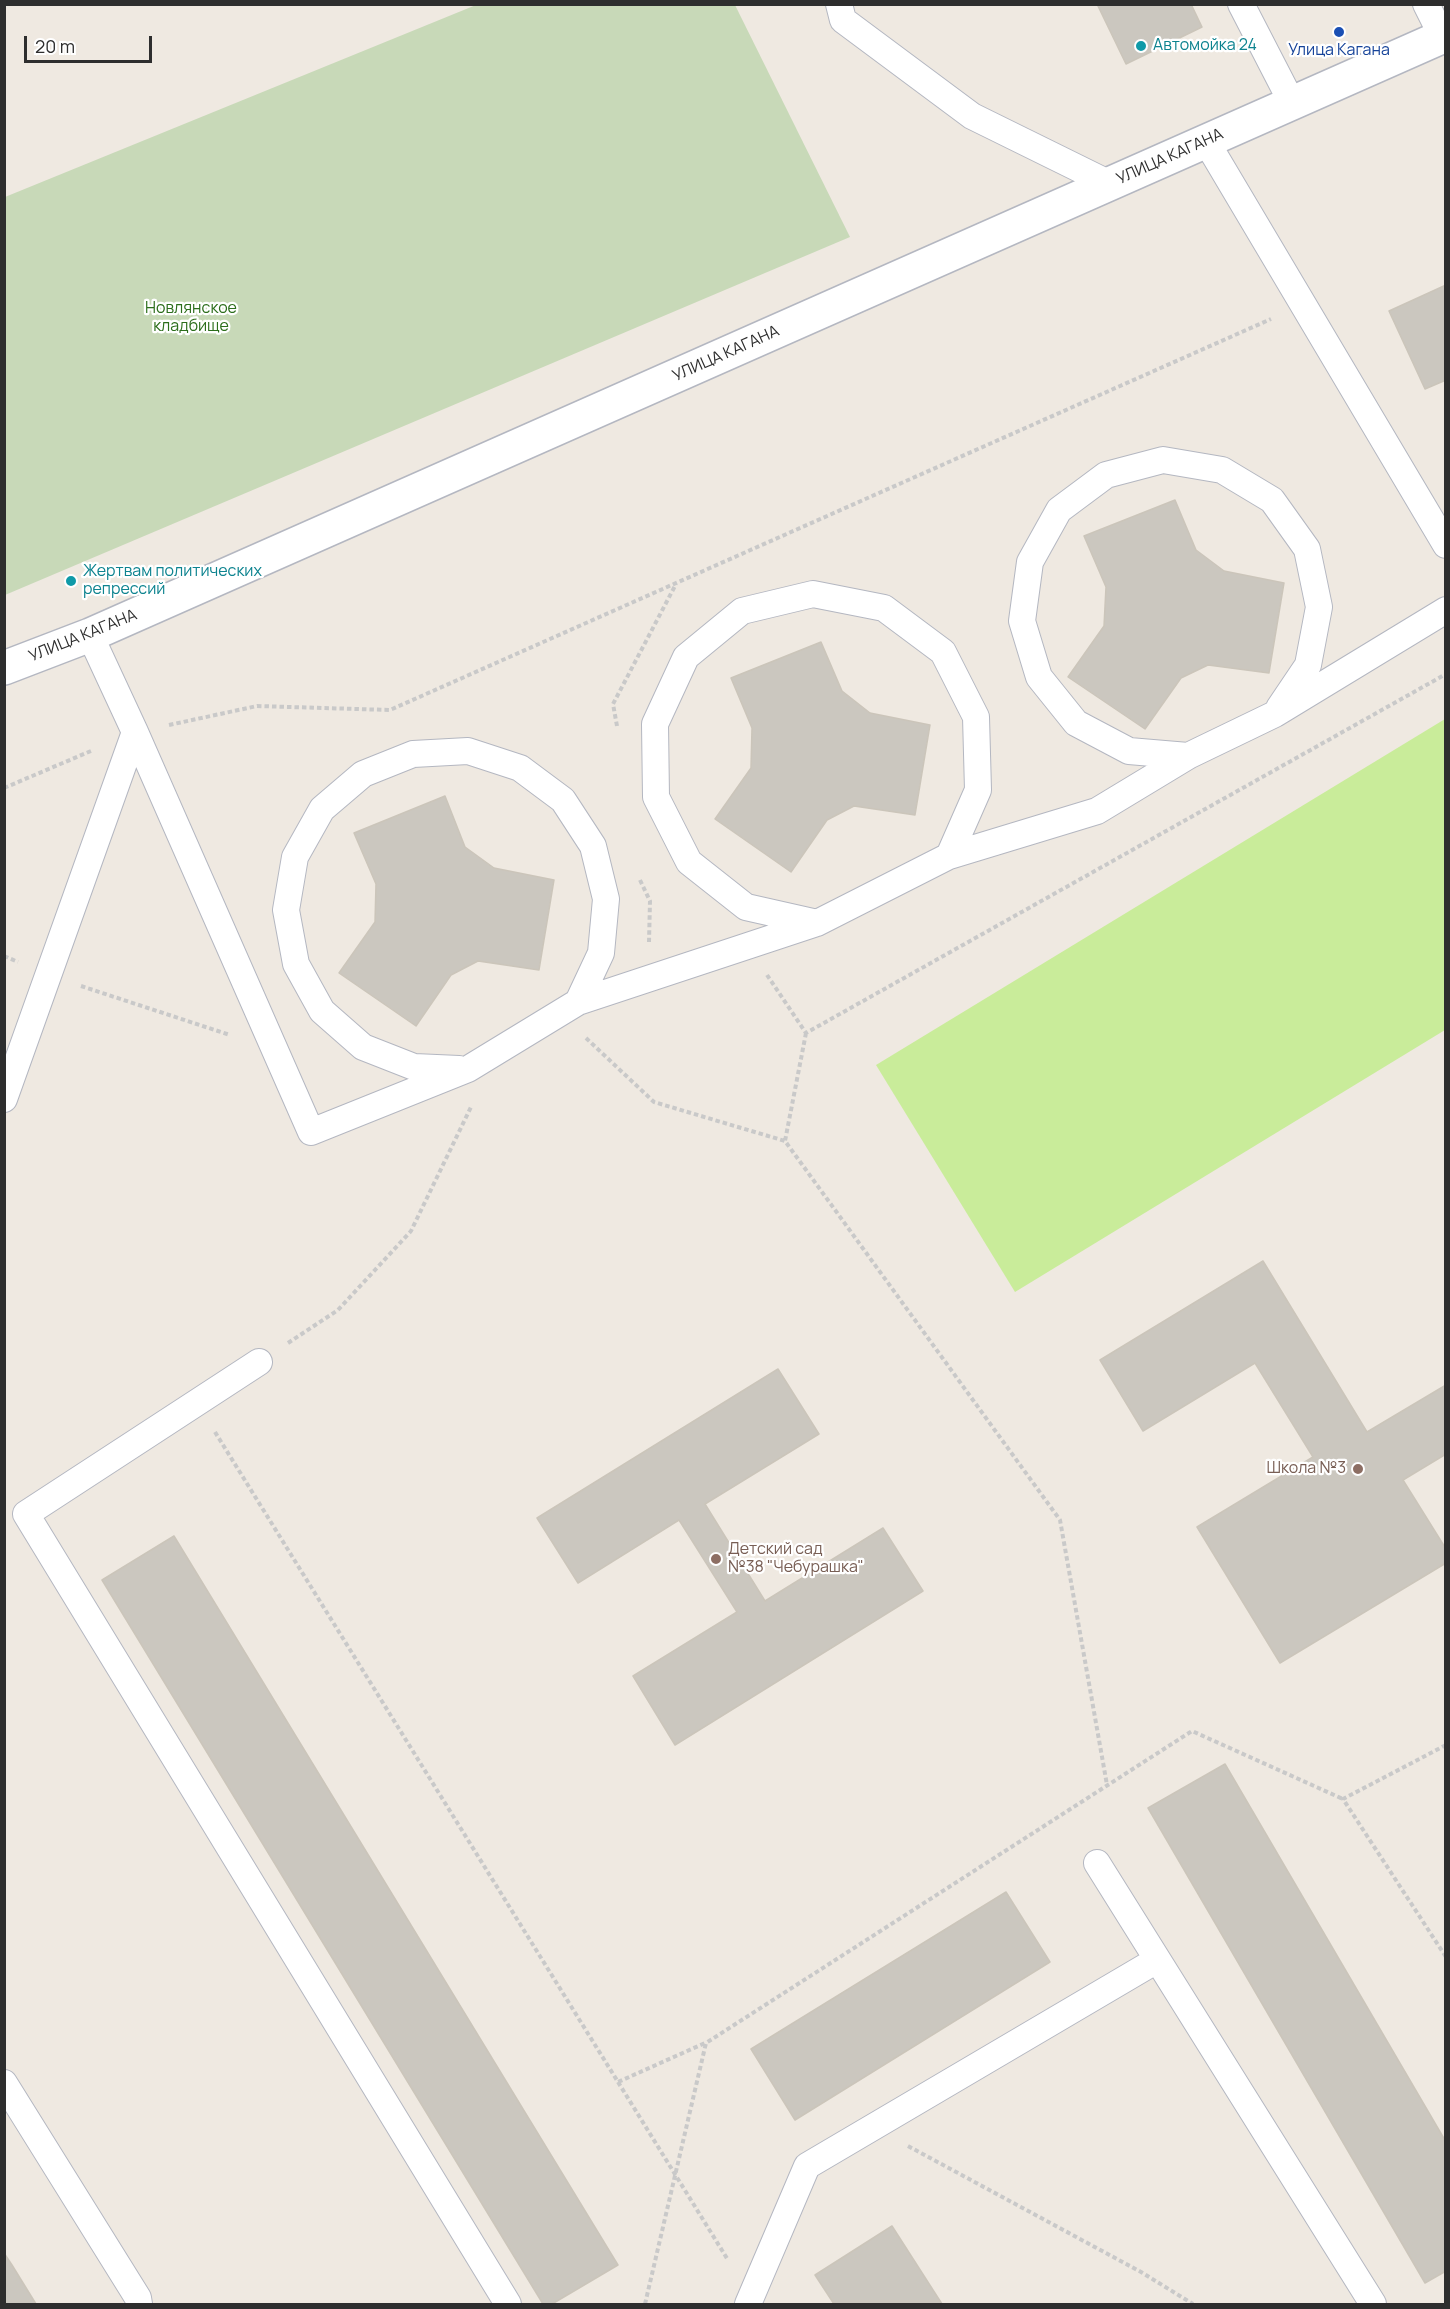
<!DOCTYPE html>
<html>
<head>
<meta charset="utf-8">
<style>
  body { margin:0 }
  #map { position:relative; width:1450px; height:2309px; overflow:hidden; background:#efe9e1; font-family:Manrope,sans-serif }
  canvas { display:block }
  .frame { position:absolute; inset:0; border:6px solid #2e2e2e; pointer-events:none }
  .scale { position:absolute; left:24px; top:36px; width:128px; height:27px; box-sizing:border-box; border:3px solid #2e2e2e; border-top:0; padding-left:8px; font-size:18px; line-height:21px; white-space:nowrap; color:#2e2e2e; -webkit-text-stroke:4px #fff; paint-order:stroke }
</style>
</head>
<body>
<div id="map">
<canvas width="1450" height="2309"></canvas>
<div class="frame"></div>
<div class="scale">20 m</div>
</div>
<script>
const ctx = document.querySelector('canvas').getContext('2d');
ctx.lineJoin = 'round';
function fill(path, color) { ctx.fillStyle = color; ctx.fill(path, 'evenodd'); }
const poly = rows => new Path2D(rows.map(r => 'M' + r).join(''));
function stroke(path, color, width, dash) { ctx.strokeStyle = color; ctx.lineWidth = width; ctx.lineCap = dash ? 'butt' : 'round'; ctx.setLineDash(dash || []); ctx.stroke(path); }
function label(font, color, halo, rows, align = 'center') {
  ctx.font = font + ' Manrope,sans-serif'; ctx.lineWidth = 4.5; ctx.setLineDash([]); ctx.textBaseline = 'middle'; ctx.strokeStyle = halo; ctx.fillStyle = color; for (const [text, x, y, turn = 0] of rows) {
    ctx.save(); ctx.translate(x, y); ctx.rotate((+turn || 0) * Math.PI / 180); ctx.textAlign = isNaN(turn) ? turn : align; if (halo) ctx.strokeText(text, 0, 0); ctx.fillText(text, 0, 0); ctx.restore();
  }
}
const cemetery = poly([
  [476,5,735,5,850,237,5,595,5,197]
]);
const pitch = poly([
  [1445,719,1445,1030,1015,1292,876,1065]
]);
const building = poly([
  [1097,4,1191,4,1202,27,1126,64,1097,4],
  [1446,285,1446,380,1425,389,1389,311,1446,285],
  [1175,500,1196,550,1224,571,1284,583,1269,673,1208,665,1181,678,1145,729,1068,677,1104,626,1106,587,1084,536,1175,500],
  [821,642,842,691,870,713,930,725,915,815,854,806,827,820,791,872,715,819,751,768,752,728,731,678,821,642],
  [445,796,465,847,494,868,554,880,539,970,478,961,451,975,416,1026,339,973,375,922,376,884,354,833,445,796],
  [1263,1261,1367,1432,1446,1385,1446,1454,1403,1480,1446,1549,1446,1563,1280,1663,1197,1527,1313,1457,1255,1363,1143,1431,1100,1360,1263,1261],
  [778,1369,819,1434,705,1504,765,1601,883,1528,923,1591,675,1745,633,1676,737,1612,679,1520,578,1583,537,1518,778,1369],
  [174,1536,618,2265,552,2304,543,2304,102,1580,174,1536],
  [1225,1764,1446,2142,1446,2271,1425,2283,1148,1808,1225,1764],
  [1006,1892,1050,1962,795,2120,751,2049,1006,1892],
  [892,2226,942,2304,834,2304,815,2275,892,2226],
  [4,2253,12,2265,36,2304,4,2304,4,2253]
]);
const path = poly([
  [169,725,257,706,390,710,1271,319],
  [617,726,613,704,676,584],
  [4,788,91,751],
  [640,880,650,901,649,942],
  [4,956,18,962],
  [767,975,806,1033,1446,674],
  [81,986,230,1035],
  [806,1033,785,1141,1060,1520,1107,1785],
  [586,1038,654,1102,785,1141],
  [288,1343,338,1310,411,1231,472,1105],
  [215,1432,618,2082,705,2043],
  [1446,1745,1343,1799,1446,1957],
  [618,2082,728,2260],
  [908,2146,1141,2272,1193,2304],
  [645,2304,706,2043,1192,1731,1343,1799]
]);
const service = poly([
  [839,4,843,20,972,116,1110,184],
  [1241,4,1292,103],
  [1426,4,1442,36],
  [1206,141,1446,545],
  [90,635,135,732,311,1132,468,1069,578,1002,817,923,949,856,1097,811,1188,756,1275,714,1446,610],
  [1188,756,1129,751,1076,723,1039,677,1022,621,1030,562,1059,510,1106,475,1163,460,1222,470,1272,500,1307,549,1319,607,1308,665,1279,708],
  [817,923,746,907,689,862,656,797,655,724,686,657,742,611,813,594,884,608,943,652,976,717,978,790,949,856],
  [459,1069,414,1067,363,1047,322,1011,296,964,286,910,295,857,322,809,363,774,413,754,468,751,520,768,563,800,593,846,606,899,601,953,578,1002],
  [4,1099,135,732],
  [259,1362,26,1514,508,2304],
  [1097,1863,1373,2304],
  [4,2083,138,2298,139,2304],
  [748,2304,807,2166,1157,1960]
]);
const minor = poly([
  [4,668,90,635,1446,35]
]);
const markers = [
  [1339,32,6,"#1a4fb4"],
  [1141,46,6,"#0f9aa8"],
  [71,581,6,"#0f9aa8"],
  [1358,1469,6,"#8d6e63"],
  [716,1559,6,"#8d6e63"]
];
const cultureNames = [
  ["Автомойка 24",1153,46],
  ["Жертвам политических",83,572],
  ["репрессий",83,590]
];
const transitNames = [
  ["Улица Кагана",1339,51]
];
const streetNames = [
  ["УЛИЦА КАГАНА",1170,157,-24],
  ["УЛИЦА КАГАНА",726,354,-24],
  ["УЛИЦА КАГАНА",83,636,-22]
];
const parkNames = [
  ["Новлянское",191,309],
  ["кладбище",191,327]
];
const educationNames = [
  ["Школа №3",1346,1469],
  ["Детский сад",728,1550,"left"],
  ["№38 \"Чебурашка\"",728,1568,"left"]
];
fill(cemetery, '#c8d9b8');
fill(pitch, '#c9ec9a');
fill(building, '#cbc7bf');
stroke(building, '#cbc5ba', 1.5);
stroke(service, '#b4b7c1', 28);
stroke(minor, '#b4b7c1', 36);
stroke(path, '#c9c9c9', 4, [4.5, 3]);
stroke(service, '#fff', 26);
stroke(minor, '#fff', 33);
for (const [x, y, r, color] of markers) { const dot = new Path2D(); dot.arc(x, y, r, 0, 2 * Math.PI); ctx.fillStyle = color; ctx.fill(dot); stroke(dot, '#fff', 2); }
label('16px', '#0d838f', '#fff', cultureNames, 'left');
label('16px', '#164399', '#fff', transitNames);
label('16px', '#2e2e2e', '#fff', streetNames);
label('16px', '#2c6e1b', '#fff', parkNames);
label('16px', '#785e54', '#fff', educationNames, 'right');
</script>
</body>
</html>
